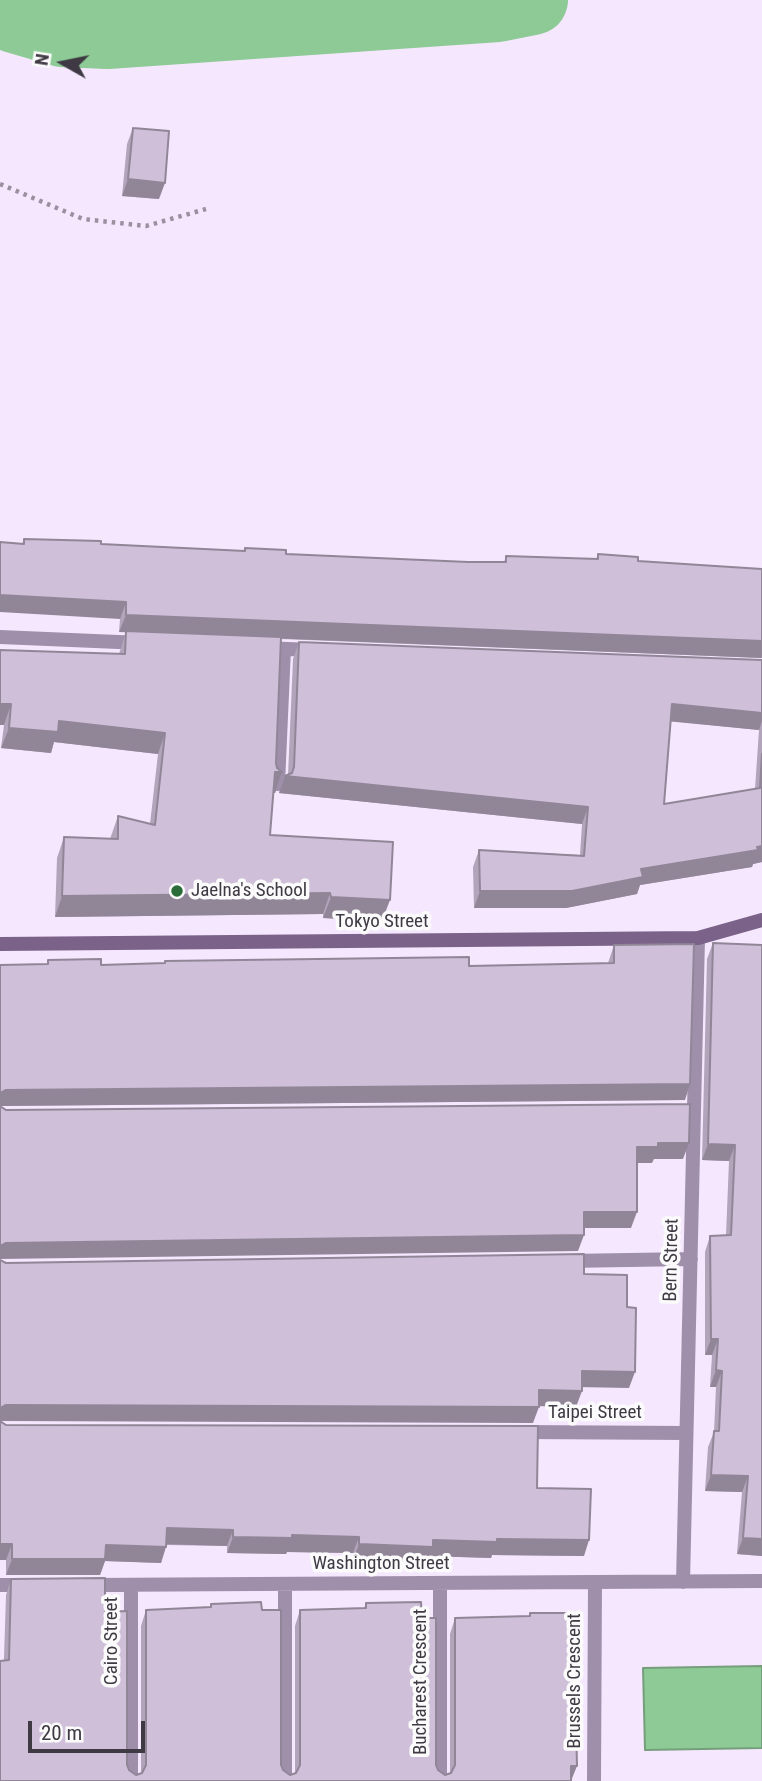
<!DOCTYPE html>
<html>
<head>
<meta charset="utf-8">
<style>
  body { margin:0 }
  #map { position:relative; width:762px; height:1781px; overflow:hidden; background:#f5e8fe; font-family:"Roboto Condensed",sans-serif }
  canvas { display:block }
  .north { position:absolute; left:28px; top:28px; width:70px; height:70px; -webkit-text-stroke:5px #fbfbfb; paint-order:stroke; rotate:279deg; font-size:19px; font-weight:700; line-height:28px; text-align:center; color:#3f3943 }
  .north::after { content:''; display:block; margin:auto; width:24px; height:32px; background:#3f3943; clip-path:polygon(50% 0,100% 100%,50% 72%,0 100%) }
  .scale { position:absolute; left:28px; top:1721px; width:117px; height:32px; box-sizing:border-box; border:4px solid #3f3943; border-top:0; padding-left:9px; font-size:21px; line-height:24px; white-space:nowrap; color:#3f3943; -webkit-text-stroke:5px #fbfbfb; paint-order:stroke }
</style>
</head>
<body>
<div id="map">
<canvas width="762" height="1781"></canvas>
<div class="north">N</div>
<div class="scale">20 m</div>
</div>
<script>
const ctx = document.querySelector('canvas').getContext('2d');
ctx.lineJoin = 'round';
function fill(path, color) { ctx.fillStyle = color; ctx.fill(path, 'evenodd'); }
const poly = rows => new Path2D(rows.map(r => 'M' + r).join(''));
function stroke(path, color, width, dash) { ctx.strokeStyle = color; ctx.lineWidth = width; ctx.lineCap = dash ? 'butt' : 'round'; ctx.setLineDash(dash || []); ctx.stroke(path); }
function label(font, color, halo, rows, align = 'center') {
  ctx.font = font + ' "Roboto Condensed",sans-serif'; ctx.lineWidth = 7; ctx.setLineDash([]); ctx.textBaseline = 'middle'; ctx.strokeStyle = halo; ctx.fillStyle = color; for (const [text, x, y, turn = 0] of rows) {
    ctx.save(); ctx.translate(x, y); ctx.rotate((+turn || 0) * Math.PI / 180); ctx.textAlign = isNaN(turn) ? turn : align; if (halo) ctx.strokeText(text, 0, 0); ctx.fillText(text, 0, 0); ctx.restore();
  }
}
const water = poly([
  [762,1666,762,1748,645,1750,643,1668,762,1666]
]);
const river = poly([
  [0,11,14,18,62,32,107,34,498,7,533,0]
]);
const path = poly([
  [0,184,83,219,146,226,206,209]
]);
const street = poly([
  [0,637,142,643],
  [263,648,313,650],
  [278,784,284,649],
  [566,1261,691,1259],
  [520,1432,686,1433],
  [683,1582,698,938],
  [285,1584,285,1781],
  [0,1585,26,1585],
  [88,1585,762,1581],
  [131,1781,131,1585],
  [440,1781,440,1583],
  [594,1781,595,1582]
]);
const secondary = poly([
  [0,944,698,938,762,920]
]);
const wall = poly([
  [133,128,159,199,122,196,127,144],
  [24,539,101,544,243,551,245,548,286,554,468,562,504,562,506,556,596,559,598,554,638,561,762,658,281,639,276,763,277,768,282,772,275,793,273,793,270,835,382,921,323,918,323,914,55,917,57,858,64,837,110,839,118,816,150,824,158,754,54,742,51,753,1,748,4,725,0,650,119,654,126,632,119,632,120,619,22,544],
  [299,642,762,660,762,862,753,864,752,867,640,885,637,894,566,908,474,908,473,867,479,850,580,855,582,824,279,793,285,776,288,775,293,659],
  [671,721,759,730,755,789,664,804],
  [713,943,762,945,762,1556,737,1554,742,1492,705,1491,708,1447,714,1432,716,1387,710,1387,712,1355,705,1355,705,1252,710,1236,726,1235,729,1161,702,1160,707,959],
  [614,945,685,1100,0,1106,48,960,101,965,165,963,165,961,469,966,608,963],
  [6,1425,537,1488,584,1556,492,1555,491,1558,429,1556,427,1563,353,1560,353,1553,287,1552,286,1554,227,1553,227,1546,166,1545,161,1563,105,1561,100,1575,6,1575],
  [11,1579,105,1612,127,1765,129,1770,136,1775,141,1773,141,1626,146,1610,210,1607,211,1604,262,1610,281,1765,283,1770,290,1775,295,1773,295,1626,300,1610,364,1608,366,1603,422,1618,436,1765,438,1770,445,1775,450,1773,450,1634,455,1618,529,1616,530,1613,575,1680,571,1781,0,1781,6,1595]
]);
const shadedWall = poly([
  [128,179,165,183,159,199,122,196],
  [0,595,126,602,120,619,0,612],
  [126,615,762,641,762,658,119,632],
  [0,704,11,704,4,725,0,725],
  [672,704,762,713,762,721,759,730,666,721],
  [59,721,165,733,158,754,54,742,51,753,1,748,9,728],
  [275,772,282,772,275,793,268,792],
  [285,776,588,807,582,824,279,793],
  [762,846,762,862,753,864,752,867,640,885,637,894,566,908,474,908,480,891,641,869],
  [330,893,323,914,55,917,62,896],
  [331,897,390,900,382,921,323,918],
  [690,1084,685,1100,0,1106,0,1093,6,1090],
  [658,1143,689,1143,683,1159,654,1159,652,1163,631,1163,637,1147],
  [708,1144,735,1145,729,1161,702,1160],
  [584,1212,637,1212,631,1228,579,1228],
  [584,1235,578,1251,0,1259,0,1246,6,1243],
  [711,1339,718,1339,712,1355,705,1355],
  [716,1370,722,1371,716,1387,710,1387],
  [582,1371,635,1372,629,1388,576,1387],
  [539,1390,582,1391,576,1407,533,1406],
  [6,1405,539,1407,533,1423,0,1421,0,1408],
  [711,1475,748,1476,742,1492,705,1491],
  [167,1528,233,1530,227,1546,161,1544],
  [292,1535,359,1537,353,1553,287,1552,286,1554,227,1553,233,1537],
  [743,1538,762,1539,762,1556,737,1554],
  [497,1539,589,1540,584,1556,492,1555,491,1558,429,1556,427,1563,353,1560,359,1544,433,1540],
  [0,1544,12,1544,6,1560,0,1560],
  [106,1545,166,1547,161,1563,105,1561,100,1575,6,1575,12,1559],
  [571,1766,577,1766,571,1781]
]);
const building = poly([
  [133,128,169,131,165,183,128,179,133,128],
  [24,539,101,541,101,544,245,551,245,548,286,550,286,554,468,562,506,562,506,556,598,559,598,554,638,557,638,561,762,569,762,641,126,615,126,602,0,595,0,542,24,544,24,539],
  [126,631,281,637,276,763,277,768,282,772,275,772,270,835,393,842,390,900,331,897,330,893,62,896,64,837,118,839,118,816,155,825,165,733,59,721,58,732,9,728,11,704,0,704,0,650,125,654,126,631],
  [299,642,762,660,762,713,672,704,664,804,760,788,762,754,762,846,757,847,758,850,641,869,643,877,572,891,480,891,479,850,584,856,588,807,285,776,292,773,294,767,299,642],
  [713,943,762,945,762,1539,743,1538,748,1476,711,1475,714,1431,719,1431,722,1371,716,1370,718,1339,711,1339,710,1236,731,1235,735,1145,708,1144,713,943],
  [694,944,690,1084,6,1090,0,1093,0,965,48,964,48,960,101,959,101,965,165,963,165,961,469,957,469,966,614,963,614,945,694,944],
  [690,1104,689,1143,658,1143,658,1147,637,1147,637,1212,584,1212,584,1235,6,1243,0,1246,0,1106,6,1110,690,1104],
  [584,1254,584,1274,627,1275,627,1307,636,1308,635,1372,582,1371,582,1391,539,1390,539,1407,6,1405,0,1408,0,1260,6,1263,584,1254],
  [0,1421,6,1425,538,1426,537,1488,591,1489,589,1540,497,1539,497,1542,433,1540,433,1547,359,1544,359,1537,292,1535,292,1538,233,1537,233,1530,167,1528,166,1547,106,1545,105,1559,12,1559,12,1544,0,1544,0,1421],
  [105,1578,105,1612,127,1611,127,1765,129,1770,136,1775,142,1773,146,1765,146,1610,211,1607,211,1604,261,1602,262,1610,281,1610,281,1765,283,1770,290,1775,296,1773,300,1765,300,1610,366,1608,366,1603,421,1602,422,1618,436,1618,436,1765,438,1770,445,1775,451,1773,455,1765,455,1618,530,1616,530,1613,577,1613,577,1675,575,1675,577,1766,571,1766,571,1781,0,1781,0,1661,9,1660,11,1579,105,1578]
]);
const markers = [
  [177,891,7,"#2a6d38"]
];
const poiNames = [
  ["Jaelna's School",191,891]
];
const streetNames = [
  ["Tokyo Street",382,922],
  ["Bern Street",672,1260,-89],
  ["Taipei Street",595,1413],
  ["Washington Street",381,1564],
  ["Cairo Street",112,1641,-90],
  ["Brussels Crescent",575,1681,-90],
  ["Bucharest Crescent",421,1682,-90]
];
fill(water, '#8dca95');
stroke(water, '#769e7c', 2);
stroke(river, '#8dca95', 70);
stroke(path, '#9990a0', 4.5, [3.5, 5]);
stroke(street, '#a08fab', 14);
stroke(secondary, '#7a6289', 14);
fill(wall, '#b2a4bb');
fill(shadedWall, '#918698');
fill(building, '#cfbfd9');
stroke(building, '#918698', 2);
for (const [x, y, r, color] of markers) { const dot = new Path2D(); dot.arc(x, y, r, 0, 2 * Math.PI); ctx.fillStyle = color; ctx.fill(dot); stroke(dot, '#fbfbfb', 2.5); }
label('19px', '#3f3943', '#fbfbfb', poiNames, 'left');
label('19px', '#3f3943', '#fbfbfb', streetNames);
</script>
</body>
</html>
